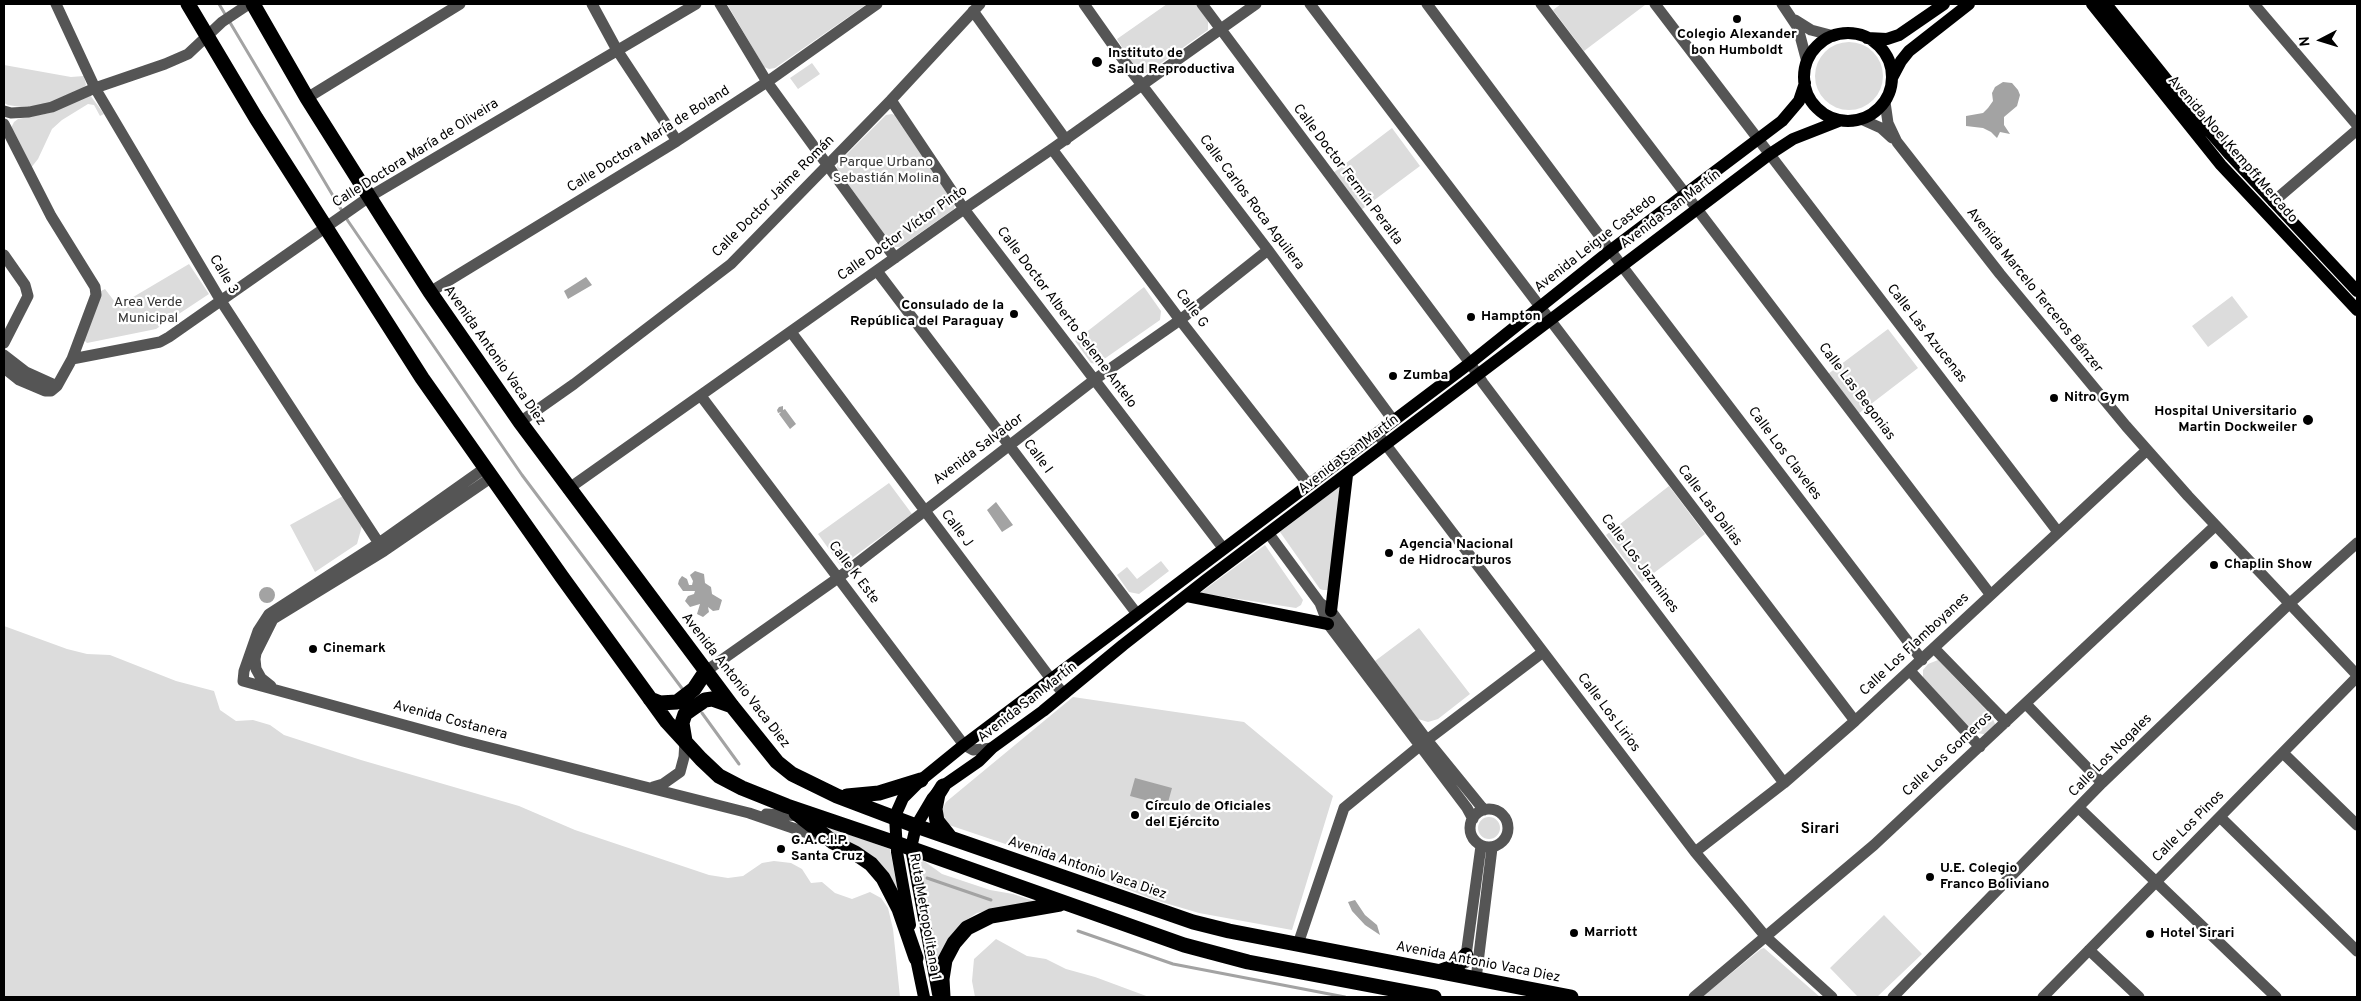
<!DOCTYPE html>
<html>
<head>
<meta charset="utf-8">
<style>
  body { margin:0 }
  #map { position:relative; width:2361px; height:1001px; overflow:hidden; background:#fff; font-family:Overpass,sans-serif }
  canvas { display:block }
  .frame { position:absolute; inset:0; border:5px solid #000; pointer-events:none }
  .north { position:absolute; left:2296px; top:15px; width:50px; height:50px; -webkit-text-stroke:4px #fff; paint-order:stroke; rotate:265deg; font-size:14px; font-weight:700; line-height:20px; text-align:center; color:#000 }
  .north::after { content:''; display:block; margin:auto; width:18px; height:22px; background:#000; clip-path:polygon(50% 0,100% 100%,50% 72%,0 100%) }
</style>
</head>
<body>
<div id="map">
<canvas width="2361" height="1001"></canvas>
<div class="frame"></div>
<div class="north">N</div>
</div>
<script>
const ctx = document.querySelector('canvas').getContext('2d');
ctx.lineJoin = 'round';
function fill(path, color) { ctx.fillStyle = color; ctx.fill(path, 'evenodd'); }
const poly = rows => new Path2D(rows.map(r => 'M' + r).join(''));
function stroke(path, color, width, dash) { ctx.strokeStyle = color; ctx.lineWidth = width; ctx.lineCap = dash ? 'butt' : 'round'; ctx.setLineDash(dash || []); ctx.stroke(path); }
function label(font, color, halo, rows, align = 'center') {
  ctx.font = font + ' Overpass,sans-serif'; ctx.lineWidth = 4.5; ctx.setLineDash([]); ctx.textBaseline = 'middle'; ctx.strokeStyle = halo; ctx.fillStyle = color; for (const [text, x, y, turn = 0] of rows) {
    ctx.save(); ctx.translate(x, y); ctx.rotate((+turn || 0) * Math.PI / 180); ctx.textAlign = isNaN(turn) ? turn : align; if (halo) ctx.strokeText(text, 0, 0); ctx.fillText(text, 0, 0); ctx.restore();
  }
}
const green = poly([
  [727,4,867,4,775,68,769,69,764,67],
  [1167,4,1196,4,1208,21,1208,30,1147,73,1138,73,1117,39],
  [1561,4,1644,4,1645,5,1584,51,1553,10],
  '1815 76a34 34 0 1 1 68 0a34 34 0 1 1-68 0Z',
  [812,63,820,74,798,89,790,78],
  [4,65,71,77,84,76,86,85,83,88,46,106,21,107,8,105,4,103],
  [90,95,104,114,100,116,94,105,88,104,62,120,52,129,38,159,30,169,11,128,14,122,18,119,49,113],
  [892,114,897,116,955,204,954,209,900,247,895,247,891,245,837,168,838,163,886,115],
  [1392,128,1420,166,1361,210,1333,173],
  [189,264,209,294,156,329,87,343,81,337,99,292,105,289,118,306],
  [1144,287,1161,311,1160,320,1097,364,1091,363,1075,341],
  [2232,296,2248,317,2208,347,2192,326],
  [1888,329,1918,368,1858,414,1828,374],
  [889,483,912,514,841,566,818,534],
  [1340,486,1329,590,1323,590,1320,589,1280,532],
  [1669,486,1705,534,1642,582,1606,535],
  [343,496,362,526,357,544,315,572,290,525],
  [1265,545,1303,600,1301,605,1296,608,1200,593],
  [1161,561,1169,571,1139,594,1129,592,1117,575,1127,567,1137,579],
  [4,626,67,649,87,654,110,655,176,681,214,691,220,710,236,721,253,720,270,725,284,735,361,760,519,806,575,830,709,875,728,878,743,876,762,863,774,861,791,863,802,869,811,883,822,882,835,893,852,899,870,892,881,898,888,908,893,929,900,997,4,997],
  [1419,628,1470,694,1438,719,1428,722,1418,719,1375,661],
  [1938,660,1991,715,1996,726,1988,735,1972,732,1923,678,1923,670,1928,664],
  [1073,697,1244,722,1333,796,1292,930,1199,913,1155,900,1050,859,949,825,944,819,942,810,946,802],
  '1478 828a11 11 0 1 1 22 0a11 11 0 1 1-22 0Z',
  [825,826,890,849,901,908,892,885,831,835],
  [924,861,942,874,990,890,1013,894,1034,901,977,913,966,920,948,940,938,974,920,862],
  [1884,915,1922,954,1877,997,1858,997,1830,968],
  [996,939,1027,956,1046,959,1066,969,1095,977,1149,997,975,997,972,981,974,959],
  [1764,948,1820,997,1702,997,1761,949]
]);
const water = poly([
  [2003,82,2012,83,2018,90,2020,95,2017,106,2004,117,2004,125,2010,134,2000,132,1997,138,1991,132,1983,128,1966,126,1966,116,1983,113,1988,108,1993,101,1992,93,1995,87],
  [586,277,592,285,568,299,564,291],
  [783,406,783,410,785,409,796,424,790,429,779,414,781,412,778,413,777,410,779,407],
  [996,502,1013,525,1002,532,987,510],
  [695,571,704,574,705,583,711,587,712,594,722,600,719,610,713,611,708,607,709,612,703,617,697,614,700,604,690,607,685,601,688,596,694,594,695,591,683,591,678,584,679,580,682,576,687,579,689,585,692,585,693,581,690,575],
  '259 595a8 8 0 1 1 16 0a8 8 0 1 1-16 0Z',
  [1135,778,1172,788,1167,806,1130,796],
  [1355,900,1365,915,1377,925,1380,935,1365,925,1352,911,1348,902]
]);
const stream = poly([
  [219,4,348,221,522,475,684,691],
  [702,713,739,764],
  [927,878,991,900],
  [1078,931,1173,964,1345,997]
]);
const minor = poly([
  [56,4,95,88,221,301,384,551],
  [592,4,617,50,677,141],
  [720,4,767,82,895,258],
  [1084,4,1132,72,1268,250,1393,420],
  [1202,4,1470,363,1483,383,1784,783],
  [1310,4,1855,721],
  [1427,4,1622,266,1922,660],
  [1541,4,1990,594],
  [1655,4,2058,532],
  [1782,4,1798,28,1807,62],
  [2254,4,2357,125],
  [973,11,1066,140],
  [1795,20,1811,30,1834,36],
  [307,98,460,4],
  [891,100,964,209,1223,548],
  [1885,102,1888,123,1897,142,2000,274,2126,426,2188,496,2357,675],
  [4,111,11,113,29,112,52,107,95,88,165,64,188,54,222,22,249,4],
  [1861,119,1881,128,1892,138],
  [4,124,51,216,95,287,96,295,72,359,57,386,51,391,45,391,19,380,4,368],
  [1052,149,1180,320,1308,484],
  [2273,202,2357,130],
  [4,255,25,285,28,296,4,343],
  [877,271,1137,614],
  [430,292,677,141,767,82,877,4],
  [791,332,1051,679,1064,694],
  [4,355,26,372,57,386],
  [72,359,160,342,169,337,369,197,696,4],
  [701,396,964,745,973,750,992,748],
  [520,422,574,384,731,264,891,100,980,4],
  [1380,437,1695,852,1766,937,1832,997],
  [485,468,379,543,269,614,258,631,244,671,243,681,463,741,749,813,822,838],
  [568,489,964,209,1052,149,1256,4],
  [1269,534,1320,603,1331,611,1427,740,1484,810],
  [1320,603,1328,624,1467,808,1473,819],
  [1934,648,2006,722],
  [706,671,838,578,1094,380,1180,320,1268,250],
  [1910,671,1980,747],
  [271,686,261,678,256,669,255,659,256,653,273,619,384,551,492,477],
  [2026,704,2102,783],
  [2283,753,2357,825],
  [653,787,663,784,680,772,684,757,685,741],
  [2079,808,2276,997],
  '1470 828a19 19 0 1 1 38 0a19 19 0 1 1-38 0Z',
  [766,814,804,816],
  [2220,817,2357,951],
  [1695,852,1784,783,1855,721,2147,450],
  [1298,944,1344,808,1427,740,1543,652],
  [2089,950,2139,997],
  [1465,963,1481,846],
  [1476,979,1492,848],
  [1694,997,1874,845,2215,526],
  [1893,997,2102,783,2289,604,2357,543],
  [2043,997,2357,677]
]);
const major = poly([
  [2092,4,2221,165,2357,310],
  [2106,4,2191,110,2230,155,2357,291],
  '1804 77a44 44 0 1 1 88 0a44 44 0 1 1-88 0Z',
  [1867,38,1887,39,1899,35,1944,4],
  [1892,78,1901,61,1909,51,1969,4],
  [1187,596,1328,624],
  [1331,611,1347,475],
  [910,925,897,852,895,816,903,798,921,780,964,745,1470,363,1611,250,1782,121,1799,101,1805,83],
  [914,949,924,997],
  [938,994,911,848,916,826,932,799,943,786,979,761,992,748,1043,711,1123,645,1206,580,1770,154,1793,139,1839,121]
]);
const highway = poly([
  [188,4,256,118,422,378,562,577,667,722,701,759,719,776,742,788,787,806,896,843,1184,945,1248,962,1434,997],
  [253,4,307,98,382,217,430,292,520,422,732,706,777,762,792,774,837,796,916,826,1193,922,1229,931,1571,997],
  [650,699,660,703,677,702,694,689,706,671],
  [685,741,682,723,685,714,692,709,705,700,712,699,732,706],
  [943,786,938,794,935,809,937,821,949,836],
  [847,796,879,793,921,780],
  [796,813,833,842,855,853,871,864,883,878,899,909,916,958],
  [1441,971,1458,965,1466,955],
  [943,997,942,979,945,960,954,943,967,928,991,916,1060,904]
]);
const markers = [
  [1737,19,5,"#000"],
  [1097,62,6,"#000"],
  [1014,314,5,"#000"],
  [1471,317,5,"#000"],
  [1393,376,5,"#000"],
  [2054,398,5,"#000"],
  [2308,420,6,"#000"],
  [1389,553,5,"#000"],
  [2214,565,5,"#000"],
  [313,649,5,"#000"],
  [1135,815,5,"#000"],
  [781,849,5,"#000"],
  [1930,877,5,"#000"],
  [1574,933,5,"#000"],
  [2150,934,5,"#000"]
];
const poiNames = [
  ["Colegio Alexander",1737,35,"center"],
  ["bon Humboldt",1737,51,"center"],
  ["Instituto de",1108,54],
  ["Salud Reproductiva",1108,70],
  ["Consulado de la",1004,306,"right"],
  ["República del Paraguay",1004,322,"right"],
  ["Hampton",1481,317],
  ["Zumba",1403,376],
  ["Nitro Gym",2064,398],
  ["Hospital Universitario",2297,412,"right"],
  ["Martin Dockweiler",2297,428,"right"],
  ["Agencia Nacional",1399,545],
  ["de Hidrocarburos",1399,561],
  ["Chaplin Show",2224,565],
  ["Cinemark",323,649],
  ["Círculo de Oficiales",1145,807],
  ["del Ejército",1145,823],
  ["G.A.C.I.P.",791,841],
  ["Santa Cruz",791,857],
  ["U.E. Colegio",1940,869],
  ["Franco Boliviano",1940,885],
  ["Marriott",1584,933],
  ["Hotel Sirari",2160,934]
];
const streetNames = [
  ["Calle Doctora María de Boland",649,140,-32],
  ["Avenida Noel Kempff Mercado",2232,150,49],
  ["Calle Doctora María de Oliveira",416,154,-32],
  ["Calle Doctor Fermín Peralta",1347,175,53],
  ["Calle Doctor Jaime Román",774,197,-45],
  ["Calle Carlos Roca Aguilera",1251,203,53],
  ["Avenida San Martín",1671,210,-37],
  ["Calle Doctor Víctor Pinto",903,234,-35],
  ["Avenida Leigue Castedo",1596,244,-38],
  ["Calle 3",223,275,59],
  ["Avenida Marcelo Terceros Bánzer",2034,291,51],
  ["Calle G",1191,309,53],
  ["Calle Doctor Alberto Seleme Antelo",1066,318,53],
  ["Calle Las Azucenas",1926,334,52],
  ["Avenida Antonio Vaca Diez",494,356,55],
  ["Calle Las Begonias",1856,392,53],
  ["Avenida Salvador",979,450,-37],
  ["Calle Los Claveles",1784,454,53],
  ["Avenida San Martín",1349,455,-37],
  ["Calle I",1037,457,53],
  ["Calle Las Dalias",1709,506,53],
  ["Calle J",956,529,53],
  ["Calle Los Jazmines",1639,564,53],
  ["Calle K Este",853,573,53],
  ["Calle Los Flamboyanes",1915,645,-43],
  ["Avenida Antonio Vaca Diez",735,681,52],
  ["Avenida San Martín",1028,703,-38],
  ["Calle Los Lirios",1608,713,53],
  ["Avenida Costanera",450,721,15],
  ["Calle Los Gomeros",1948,755,-43],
  ["Calle Los Nogales",2111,756,-45],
  ["Calle Los Pinos",2189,827,-45],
  ["Avenida Antonio Vaca Diez",1087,869,19],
  ["Ruta Metropolitana 1",924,917,80],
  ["Avenida Antonio Vaca Diez",1478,963,11]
];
const parkNames = [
  ["Parque Urbano",886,163],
  ["Sebastián Molina",886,179],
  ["Area Verde",148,303],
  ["Municipal",148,319]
];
const neighbourhoodNames = [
  ["Sirari",1820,830]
];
fill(green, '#dcdcdc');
fill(water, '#a3a3a3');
stroke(stream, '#a3a3a3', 3);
stroke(minor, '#555', 11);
stroke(major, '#000', 12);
stroke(highway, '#000', 15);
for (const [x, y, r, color] of markers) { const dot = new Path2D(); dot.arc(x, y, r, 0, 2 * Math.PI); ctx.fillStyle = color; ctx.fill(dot); stroke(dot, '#fff', 2); }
label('bold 14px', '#000', '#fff', poiNames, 'left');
label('14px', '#000', '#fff', streetNames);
label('14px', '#333', '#fff', parkNames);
label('bold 15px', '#000', '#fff', neighbourhoodNames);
</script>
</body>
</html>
